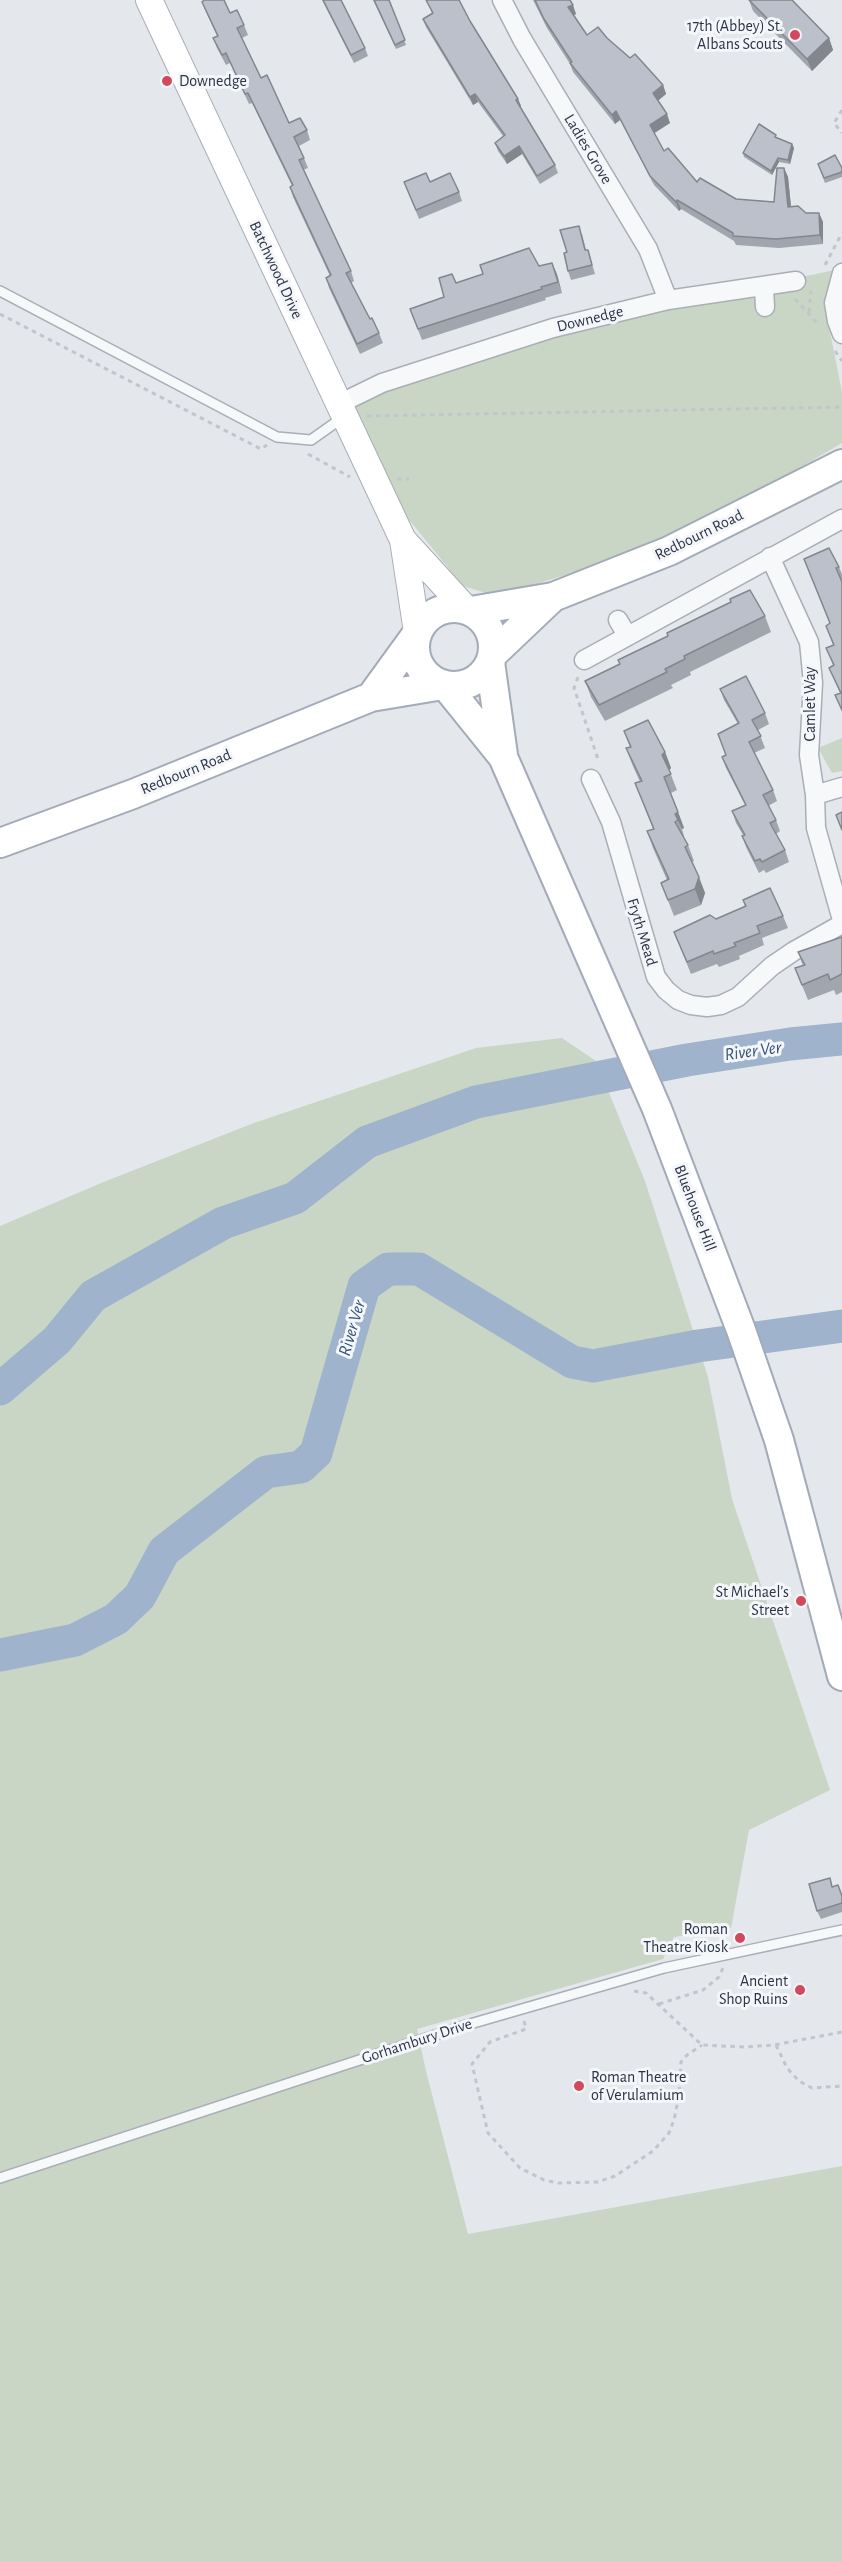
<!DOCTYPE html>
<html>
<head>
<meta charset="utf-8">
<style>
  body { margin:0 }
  canvas { display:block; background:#e4e7ec }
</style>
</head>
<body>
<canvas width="842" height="2562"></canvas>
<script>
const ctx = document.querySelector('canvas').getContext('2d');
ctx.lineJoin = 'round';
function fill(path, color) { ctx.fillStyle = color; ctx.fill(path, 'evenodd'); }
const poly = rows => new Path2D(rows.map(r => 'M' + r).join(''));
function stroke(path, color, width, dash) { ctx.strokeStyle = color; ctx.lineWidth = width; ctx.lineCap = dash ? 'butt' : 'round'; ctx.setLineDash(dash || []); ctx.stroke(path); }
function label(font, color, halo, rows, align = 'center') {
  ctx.font = font + ' "Alegreya Sans",sans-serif'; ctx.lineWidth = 6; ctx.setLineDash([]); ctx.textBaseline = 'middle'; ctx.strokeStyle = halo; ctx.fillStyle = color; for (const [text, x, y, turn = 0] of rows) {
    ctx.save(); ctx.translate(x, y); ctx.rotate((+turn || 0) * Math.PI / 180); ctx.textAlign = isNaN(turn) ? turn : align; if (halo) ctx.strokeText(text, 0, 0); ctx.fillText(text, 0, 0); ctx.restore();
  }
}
const green = poly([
  [839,269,828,300,828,322,842,392,842,443,736,505,665,540,598,565,496,596,463,586,366,467,349,401,553,331],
  [842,738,842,771,832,773,818,748],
  [562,1038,596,1061,645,1181,708,1377,732,1499,830,1790,749,1830,731,1928,674,1937,663,1959,417,2029,426,2071,468,2234,842,2166,842,2562,0,2562,0,1226,106,1181,254,1123,476,1048]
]);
const river = poly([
  [0,1389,57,1340,93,1296,223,1223,295,1198,367,1142,476,1102,687,1060,790,1044,842,1039],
  [0,1655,75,1640,116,1619,140,1596,164,1551,266,1472,301,1467,316,1453,364,1286,388,1269,419,1269,572,1362,593,1366,698,1346,842,1326]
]);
const path = poly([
  [842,110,834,123,842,133],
  [825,265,842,233],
  [795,299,819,325],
  [809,312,811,291],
  [0,314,261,449,267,445],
  [835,351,842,361],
  [367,416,842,407],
  [308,454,350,477],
  [397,479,409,479],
  [578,677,574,688,599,762],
  [634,1991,646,1993,702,2045,744,2047,774,2045,842,2032],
  [659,2004,703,1990,719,1977,723,1968],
  [524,2021,526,2029,490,2042,472,2064,488,2133,520,2168,544,2180,558,2183,598,2182,615,2176,653,2151,669,2133,674,2120,679,2095,681,2062,687,2055,702,2045],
  [776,2045,787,2068,799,2081,812,2088,842,2086]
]);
const lane = poly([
  [0,291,277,437,311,440,342,418],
  [0,2178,463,2026,664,1968,842,1930]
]);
const street = poly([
  [502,0,522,39,648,249,668,300],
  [842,273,834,303,837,321,842,334],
  [764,288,765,307],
  [339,404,382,383,553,328,668,300,796,281],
  [770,557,809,642,813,683,809,755,815,795,842,787],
  [618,620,627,635],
  [584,660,842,519],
  [591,779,611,822,656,977,666,990,678,1000,691,1005,707,1007,721,1005,738,997,772,966,794,951,842,924],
  [815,795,816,828,842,920]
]);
const secondary = poly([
  [149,0,403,540,417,632],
  [403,540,467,610]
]);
const primary = poly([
  '415 647a39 39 0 1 1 78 0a39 39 0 1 1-78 0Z',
  [471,611,553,597,669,551,842,464],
  [493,654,553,597],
  [490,662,503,755],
  [445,685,503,757,657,1109,741,1330,779,1440,842,1676],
  [371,697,416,635],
  [0,843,133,794,371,697,443,685]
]);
const wall = poly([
  [203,0,224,0,230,13,244,25,248,35,242,38,261,78,289,123,307,130,310,140,299,146,308,168,303,170,351,271,354,281,351,283,370,319,379,333,383,343,360,354,329,288,326,278,330,276,293,197,290,187,292,186,252,103,249,104,230,63,226,65,217,48,213,38,217,36,206,12,202,2,204,1],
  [322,0,341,0,365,48,368,56,354,63],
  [373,0,390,2,406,45,396,49],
  [426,0,459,0,470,21,518,99,521,106,520,107,555,165,558,173,540,184,522,154,507,164,498,151,495,143,503,136,478,102,473,105,426,27,423,19,432,13],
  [533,0,570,0,576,14,574,15,587,35,607,38,663,85,666,94,658,101,670,123,654,133,664,151,697,182,736,199,774,202,784,168,788,177,791,207,806,213,819,213,823,222,823,244,779,248,736,245,734,241,681,209,679,211,654,185,620,120,615,124,573,72,570,64,547,28],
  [749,0,792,0,829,38,833,50,812,71,753,11],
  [777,138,792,144,794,148,790,164,779,162,772,175,744,157,743,153],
  [818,164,842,168,842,177,825,183],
  [404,182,430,182,459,192,462,201,419,219],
  [582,234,586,250,588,250,595,274,571,280,568,271,567,252],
  [552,263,562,293,545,298,546,300,422,340,410,309,444,297,456,283,483,274,480,265,539,266],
  [804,559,839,567,842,574,842,579,841,580,842,582,842,712,835,695,840,693,829,668,833,665,826,648,833,645,826,626,830,624],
  [730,599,765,616,771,632,690,672,691,675,671,685,673,688,605,721,591,697,585,681,619,664,731,602],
  [720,689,765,713,769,724,758,730,765,748,754,753,773,790,777,801,768,806,776,820,780,831,776,834,785,850,789,862,766,873,764,870,759,873,746,847,742,836,743,835,736,823,732,811,745,805,726,768,722,757,726,755,738,724,724,700],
  [624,731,665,752,671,768,669,770,677,790,671,793,684,828,682,829,684,836,683,837,688,845,694,861,692,862,705,893,701,905,674,916,661,883,667,880,653,848,647,831,653,829,635,783,640,782,632,764,626,748,630,747],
  [743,900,783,916,788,928,762,938,764,945,739,956,740,959,719,967,717,964,691,974,674,932,716,919,745,907],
  [842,937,842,992,836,995,834,990,808,1000,795,968,803,966,798,952],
  [833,1886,842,1895,842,1912,821,1919,817,1911]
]);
const shadedWall = poly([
  [573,5,576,14,572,16,568,7],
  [829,38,833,50,812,71,807,59],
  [663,85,666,94,656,102,653,93],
  [475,94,478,102,473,105,470,97],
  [518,99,521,106,519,108,516,100],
  [616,111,620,120,615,124,612,115],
  [667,114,670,123,653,134,650,125],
  [792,144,794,148,790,164,788,160],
  [519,146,522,154,507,164,504,156],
  [778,158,779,162,772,175,771,171],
  [784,168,788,177,792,216,788,207],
  [677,200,681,209,679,211,676,202],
  [819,213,823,222,823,244,820,235],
  [552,263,557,274,562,293,558,282],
  [665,752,671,768,668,772,662,755],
  [678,812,684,828,682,829,675,814],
  [699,877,705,893,701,905,695,889]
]);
const building = poly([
  [204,0,224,0,230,13,237,10,244,25,237,28,261,78,267,75,289,123,300,118,307,130,294,137,304,158,299,160,351,271,346,273,370,319,372,318,379,333,357,344,326,278,331,275,290,187,293,185,248,93,245,94,226,53,222,55,213,38,218,36,202,2,204,0],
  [323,0,341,0,365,48,351,55,323,0],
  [374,0,389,0,405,40,395,45,374,0],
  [426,0,459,0,470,21,518,99,516,100,555,165,537,176,519,146,504,156,495,143,505,135,475,94,470,97,423,19,433,13,426,0],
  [535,0,570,0,573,5,568,7,587,35,598,27,607,38,630,58,635,54,663,85,653,93,667,114,650,125,664,151,668,148,697,182,700,178,736,199,774,202,777,168,784,168,788,207,798,206,806,213,819,213,820,235,776,239,733,236,733,233,677,200,676,202,650,176,616,111,612,115,570,63,572,62,544,19,535,0],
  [749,0,792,0,829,38,807,59,749,0],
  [759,124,776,135,775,137,792,144,788,160,778,158,771,171,743,153,759,124],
  [835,155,842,168,842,172,824,178,818,164,835,155],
  [426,173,430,182,450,173,459,192,416,210,404,182,426,173],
  [579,226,585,250,588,250,592,265,568,271,564,253,567,252,560,230,579,226],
  [529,248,539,266,552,263,558,282,541,287,542,289,418,329,410,309,444,297,439,278,452,274,456,283,483,274,480,265,529,248],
  [829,548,839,567,836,568,842,582,842,710,835,695,841,693,829,668,834,665,826,648,834,645,826,626,830,623,804,559,829,548],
  [750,590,765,616,684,656,685,659,665,669,667,672,599,705,585,681,620,664,618,660,668,636,667,633,731,602,730,599,750,590],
  [746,676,765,713,752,720,761,736,749,742,773,790,763,795,776,820,770,823,785,850,762,862,760,859,755,861,742,836,745,835,732,811,746,805,722,757,726,755,718,734,739,723,720,689,746,676],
  [648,720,665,752,662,755,671,774,664,777,678,812,675,814,678,820,675,822,688,845,685,847,699,877,695,889,668,900,661,883,669,879,647,831,654,829,635,783,642,781,626,748,631,747,624,731,648,720],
  [842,812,842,830,836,815,842,812],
  [770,888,783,916,757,926,760,933,734,943,736,946,714,954,713,951,687,962,674,932,710,915,716,919,746,906,743,900,770,888],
  [842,937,842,974,830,980,828,974,802,985,795,968,805,965,798,952,842,937],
  [830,1878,832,1887,838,1885,842,1896,842,1903,817,1911,809,1884,830,1878]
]);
const markers = [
  [795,35,6,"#d1495b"],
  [167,81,6,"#d1495b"],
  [801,1601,6,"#d1495b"],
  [740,1938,6,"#d1495b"],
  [800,1990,6,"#d1495b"],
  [579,2086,6,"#d1495b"]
];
const poiNames = [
  ["17th (Abbey) St.",783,26],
  ["Albans Scouts",783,44],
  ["Downedge",179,81,"left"],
  ["St Michael's",789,1592],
  ["Street",789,1610],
  ["Roman",728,1929],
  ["Theatre Kiosk",728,1947],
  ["Ancient",788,1981],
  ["Shop Ruins",788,1999],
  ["Roman Theatre",591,2077,"left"],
  ["of Verulamium",591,2095,"left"]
];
const streetNames = [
  ["Ladies Grove",588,149,59],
  ["Batchwood Drive",276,270,65],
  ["Downedge",590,319,-14],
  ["Redbourn Road",699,535,-26],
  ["Camlet Way",810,704,-90],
  ["Redbourn Road",186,772,-22],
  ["Fryth Mead",642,932,73],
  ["Bluehouse Hill",695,1208,69],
  ["Gorhambury Drive",417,2041,-18]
];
const waterNames = [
  ["River Ver",753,1051,-8],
  ["River Ver",352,1328,-74]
];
fill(green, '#c9d6c5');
stroke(river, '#9fb4cc', 33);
stroke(lane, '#a9aeb7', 12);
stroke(street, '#a9aeb7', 21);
stroke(secondary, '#a9aeb7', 28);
stroke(primary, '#a3abb8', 32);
stroke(path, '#c2c5cb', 3, [4.5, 4.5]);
stroke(lane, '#f7f8fa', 9);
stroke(street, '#f7f8fa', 18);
stroke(secondary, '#fff', 26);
stroke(primary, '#fff', 28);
fill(wall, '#a1a5ae');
fill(shadedWall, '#83868d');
fill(building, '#bbc0ca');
stroke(building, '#83868d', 1.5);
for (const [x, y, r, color] of markers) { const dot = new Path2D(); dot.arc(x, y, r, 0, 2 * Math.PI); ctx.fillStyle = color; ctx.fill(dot); stroke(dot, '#f4f6f9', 2); }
label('16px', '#2b3445', '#f4f6f9', poiNames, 'right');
label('16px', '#2b3445', '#f4f6f9', streetNames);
label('italic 18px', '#34527a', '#f4f6f9', waterNames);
</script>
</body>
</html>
